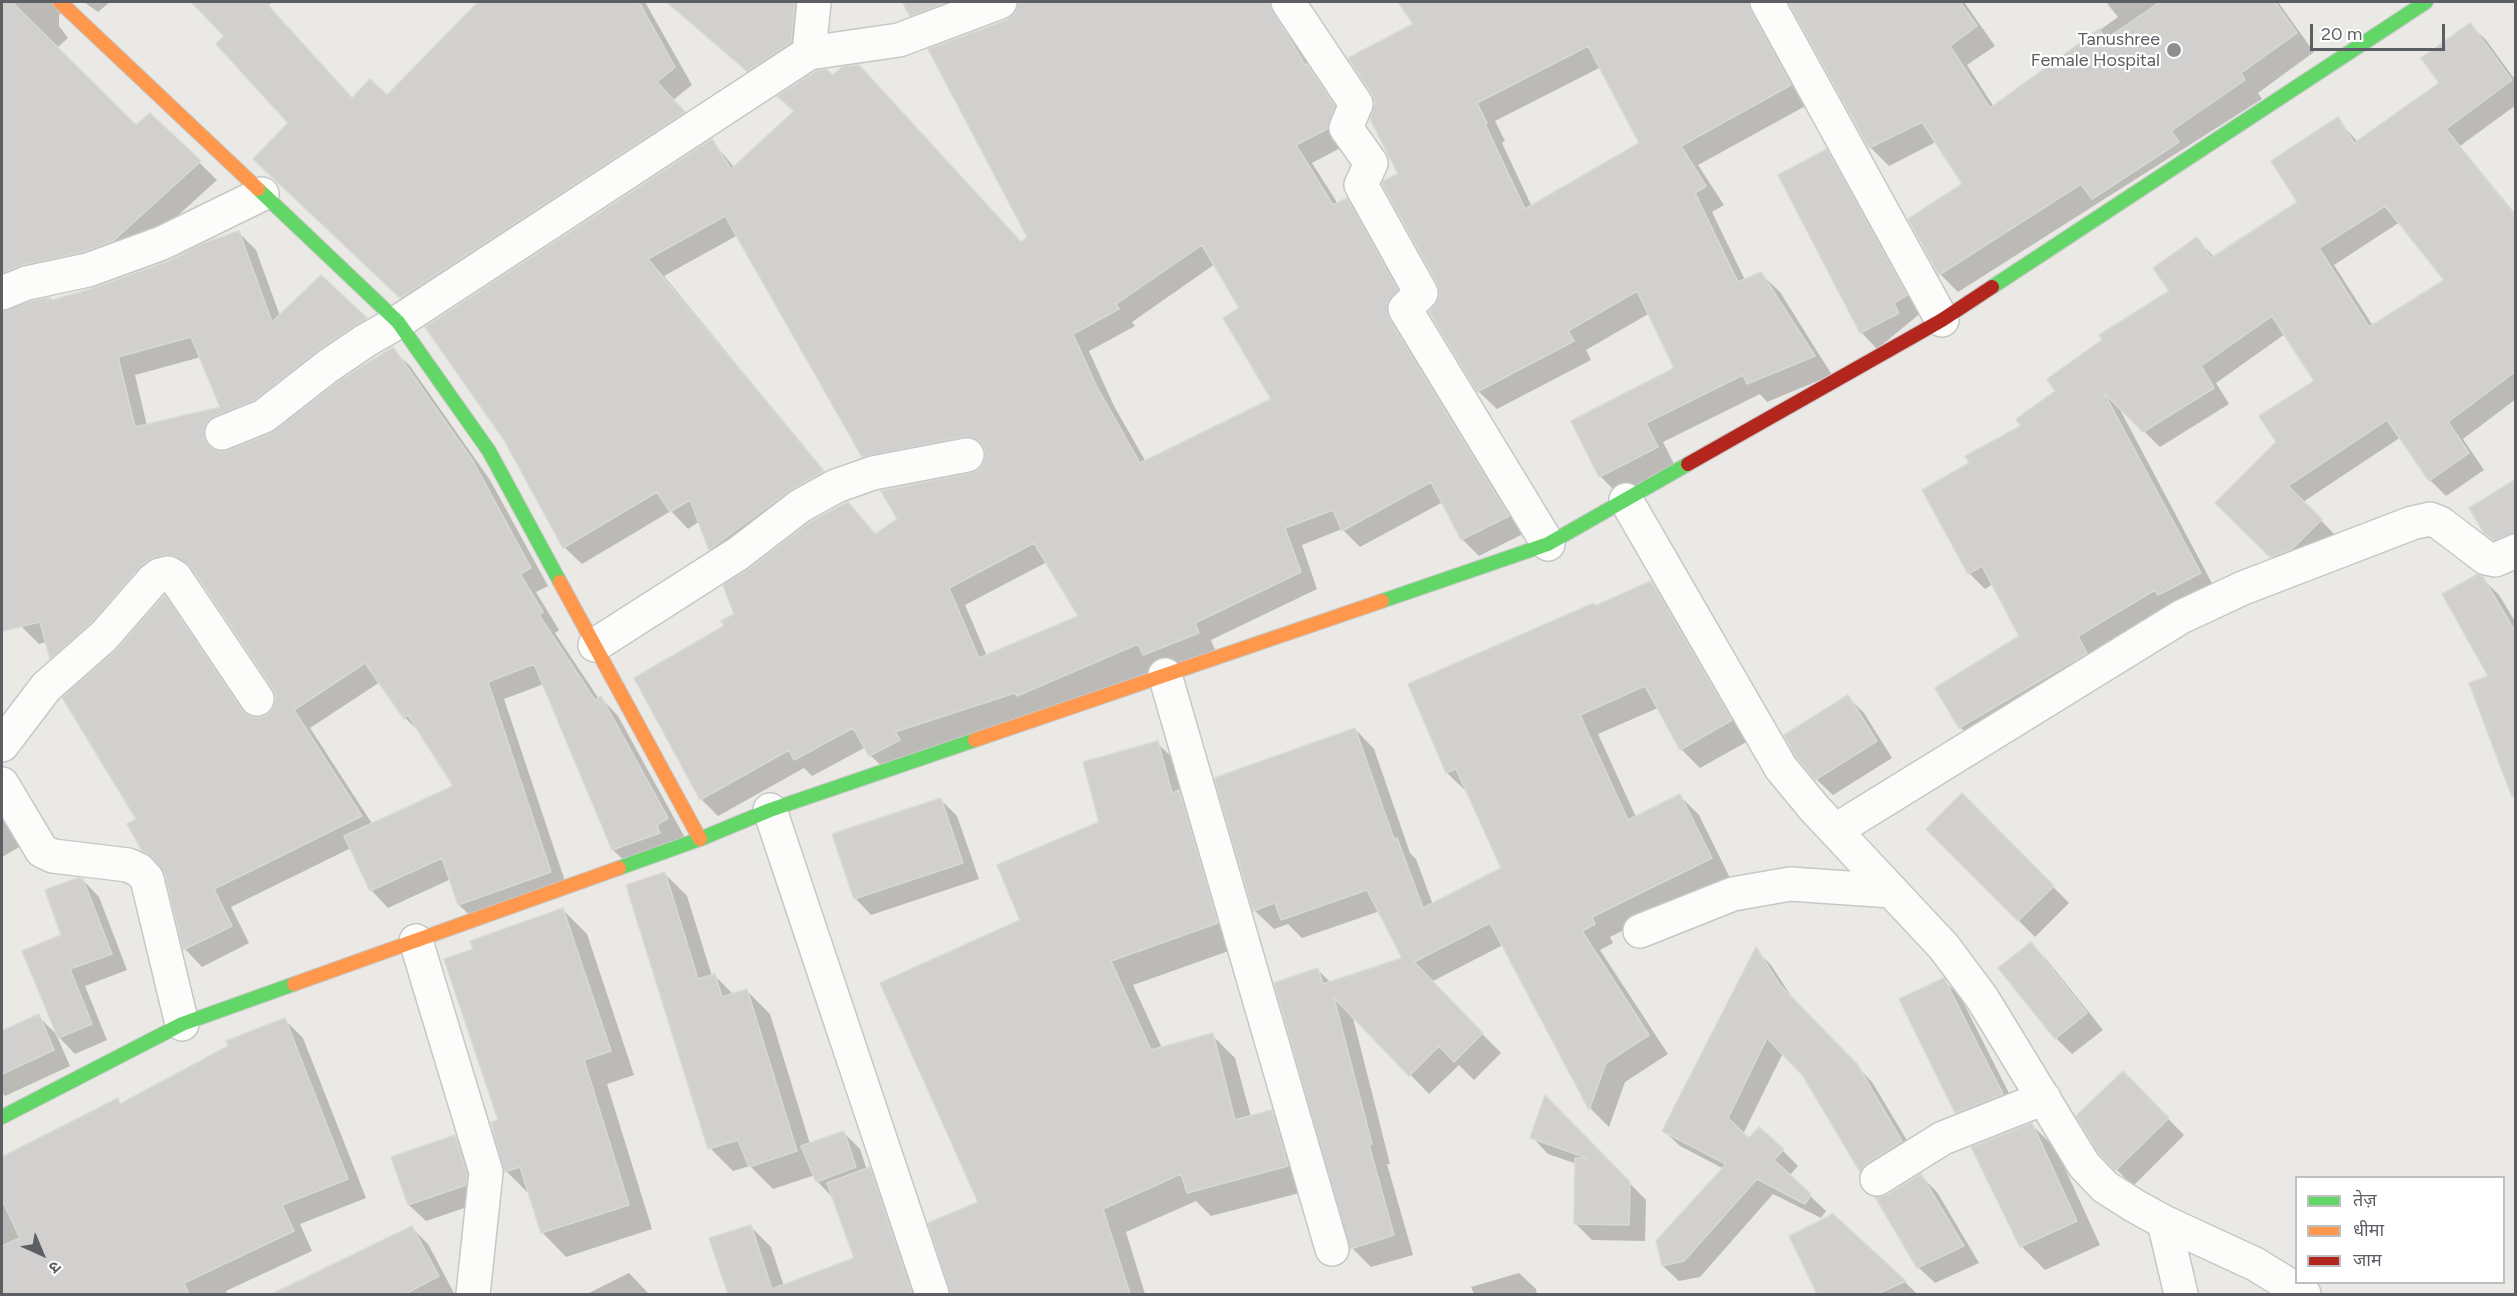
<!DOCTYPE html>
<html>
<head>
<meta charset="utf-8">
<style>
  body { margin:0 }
  #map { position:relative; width:2517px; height:1296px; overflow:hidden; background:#eae9e5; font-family:Figtree,"Noto Sans Devanagari",sans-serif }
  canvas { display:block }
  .frame { position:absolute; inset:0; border:3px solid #5b5e62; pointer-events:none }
  .legend { position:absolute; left:2295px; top:1176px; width:210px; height:108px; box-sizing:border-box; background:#fff; border:2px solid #bdbfc0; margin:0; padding:8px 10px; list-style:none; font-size:18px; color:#5b5e62 }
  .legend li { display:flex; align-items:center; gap:12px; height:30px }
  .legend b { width:30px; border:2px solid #bdbfc0 }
  .north { position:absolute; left:12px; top:1224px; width:60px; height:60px; -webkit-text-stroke:4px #fff; paint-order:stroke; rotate:136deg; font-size:16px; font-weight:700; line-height:24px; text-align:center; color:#5b5e62 }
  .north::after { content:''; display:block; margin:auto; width:21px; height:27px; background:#5b5e62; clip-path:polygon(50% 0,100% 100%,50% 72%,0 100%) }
  .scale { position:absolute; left:2310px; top:24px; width:135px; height:27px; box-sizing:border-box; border:3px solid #5b5e62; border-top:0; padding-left:8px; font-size:18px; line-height:21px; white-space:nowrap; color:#5b5e62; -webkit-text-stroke:4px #fff; paint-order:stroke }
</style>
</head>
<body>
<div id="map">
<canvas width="2517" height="1296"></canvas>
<div class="frame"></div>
<ul class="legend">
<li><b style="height:8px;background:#63d668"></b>तेज़</li>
<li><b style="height:8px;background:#ff974d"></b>धीमा</li>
<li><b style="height:8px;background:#b3261e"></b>जाम</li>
</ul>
<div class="north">उ</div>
<div class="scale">20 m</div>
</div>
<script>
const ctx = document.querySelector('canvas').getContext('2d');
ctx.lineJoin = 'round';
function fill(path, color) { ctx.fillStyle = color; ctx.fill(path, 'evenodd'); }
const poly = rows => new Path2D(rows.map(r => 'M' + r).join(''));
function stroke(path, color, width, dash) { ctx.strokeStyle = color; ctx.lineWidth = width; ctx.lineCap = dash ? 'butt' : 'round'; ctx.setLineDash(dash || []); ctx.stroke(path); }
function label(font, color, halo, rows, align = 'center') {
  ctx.font = font + ' Figtree,sans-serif'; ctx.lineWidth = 4.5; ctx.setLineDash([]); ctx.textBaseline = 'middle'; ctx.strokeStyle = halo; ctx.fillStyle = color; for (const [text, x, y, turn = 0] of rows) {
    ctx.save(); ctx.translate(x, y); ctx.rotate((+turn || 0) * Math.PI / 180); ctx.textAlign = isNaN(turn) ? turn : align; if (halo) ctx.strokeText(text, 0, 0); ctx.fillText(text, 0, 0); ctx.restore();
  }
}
const shadow = poly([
  [2,2,72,2,59,15,59,26,68,38,57,48,136,127,150,115,217,180,131,258,2,306],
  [84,2,110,2,98,12],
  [192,2,272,2,268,5,353,99,387,97,477,4,475,2,645,2,692,85,673,100,702,130,419,315,273,176,290,123,226,36],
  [666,2,813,2,808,60,766,88],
  [904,2,1034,2,1049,19,1082,2,1275,2,1351,124,1344,146,1312,163,1338,204,1347,200,1364,217,1525,533,1479,556,1462,539,1443,502,1360,547,1342,529,1302,545,1317,589,1211,640,1215,650,888,772,870,755,866,747,812,776,804,768,718,816,701,799,726,626,848,503,876,534,980,471,986,462,987,454,880,474,863,456,738,235,664,276,839,489,728,566,711,549,700,521,688,529,671,511,582,564,564,547,506,440,712,141,735,168,795,112,779,97,1021,243,1029,237,1007,21,1016,14,1019,3,931,35,911,15],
  [1215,264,1241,308,1273,400,1146,462,1114,406,1089,351,1135,326,1132,322],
  [1047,562,1080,616,987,656,965,605],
  [1400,2,1786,2,1777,4,1809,104,1698,165,1724,205,1712,212,1745,280,1761,274,1780,292,1832,375,1767,402,1760,394,1663,442,1675,466,1619,495,1600,476,1676,369,1650,313,1586,350,1591,360,1497,409,1478,391,1441,297,1439,284,1400,175,1416,24],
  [1601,67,1641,144,1532,207,1502,143,1505,141,1495,121],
  [1787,2,1964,2,1995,46,1967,65,1994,107,2118,17,2106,2,2278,2,2314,52,2258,93,2262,99,1958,292,1940,274,1964,185,1936,142,1889,166,1870,147,1790,2],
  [2470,25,2486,40,2516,81,2516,105,2460,146,2516,215,2516,399,2463,439,2484,470,2446,496,2430,480,2401,437,2303,502,2336,536,2288,572,2217,503,2277,442,2316,381,2285,334,2216,383,2229,404,2160,447,2117,404,2215,589,1976,743,1960,727,1937,688,2021,637,1993,584,1985,589,1969,573,1971,464,2024,427,2058,391,2171,292,2197,239,2214,257,2299,202,2337,119,2358,142,2441,84],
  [2400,222,2446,280,2373,326,2334,265],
  [1826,151,1843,168,1922,312,1877,349,1861,332],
  [238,232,256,250,280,316,321,277,383,337,221,448,221,453,272,435,392,349,410,366,490,480,548,586,536,592,559,630,555,633,599,699,601,698,618,716,684,836,631,867,613,850,544,684,504,699,568,890,477,922,459,905,451,879,388,908,371,890,351,848,231,907,249,943,202,967,185,949,166,873,144,850,118,651,165,597,182,615,251,718,258,719,269,715,275,707,277,698,274,688,196,574,183,572,68,675,51,658,47,642,39,644,21,626,2,594,2,312,51,299,54,301,95,289,169,262],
  [201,357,222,408,147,426,135,375],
  [380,682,405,718,423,735,455,787,373,825,310,728],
  [2516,481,2516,553,2502,549,2485,532],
  [2482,578,2499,595,2516,623,2516,754,2490,677],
  [1651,583,1670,602,1750,740,1700,768,1681,749,1658,708,1598,734,1636,817,1680,796,1699,815,1730,878,1610,937,1613,943,1600,950,1668,1054,1625,1082,1609,1127,1591,1109,1503,945,1431,982,1501,1053,1474,1080,1459,1065,1429,1094,1352,1014,1390,1164,1387,1164,1413,1255,1371,1267,1352,1248,1318,970,1331,983,1404,959,1380,911,1302,938,1288,924,1274,929,1254,910,1355,729,1374,749,1410,853,1416,859,1433,905,1503,869,1467,792,1447,773,1410,685,1594,604,1596,607],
  [1848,697,1864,713,1892,758,1833,795,1816,779],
  [1157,743,1181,766,1240,947,1133,985,1162,1048,1212,1035,1235,1058,1251,1117,1271,1111,1295,1135,1311,1190,1211,1216,1196,1201,1126,1232,1145,1294,962,1294,959,1289,980,1203,1022,920,1101,823],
  [1962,795,2069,903,2035,937,1928,829],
  [941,800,957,816,979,879,871,915,855,898],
  [2,809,21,846,2,857],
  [664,873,687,896,712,976,715,976,734,995,747,991,770,1014,810,1144,843,1132,860,1149,867,1170,869,1169,890,1190,925,1294,729,1294,711,1239,751,1227,771,1247,784,1286,856,1259,833,1198,817,1181,815,1175,773,1189,750,1166,733,1171,710,1148],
  [83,880,99,897,127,970,85,986,107,1040,75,1054,56,1034,70,1066,5,1096,2,1092,2,1033,38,1016,59,1037,63,936],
  [563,910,587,934,634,1075,607,1084,652,1229,566,1257,542,1232,531,1196,506,1171,475,950],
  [2031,944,2047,960,2103,1030,2072,1054,2056,1038],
  [1756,950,1771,965,1795,1002,1872,1082,1917,1157,1877,1186,1861,1171,1804,1075,1783,1053,1743,1134,1749,1140,1782,1150,1798,1166,1789,1176,1826,1211,1821,1218,1773,1194,1700,1277,1679,1281,1663,1266,1724,1169,1680,1146,1664,1131],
  [1943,980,1960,996,2018,1111,1973,1129,1956,1112],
  [284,1019,303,1038,366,1198,300,1224,312,1251,226,1291,227,1294,2,1294,2,1159,117,1100,122,1105],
  [2123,1073,2184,1135,2133,1186,2100,1153],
  [1545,1098,1646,1200,1645,1241,1592,1240,1575,1223,1577,1164,1548,1154,1532,1137],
  [2032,1125,2056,1149,2100,1245,2045,1270,2021,1246],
  [455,1137,471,1153,482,1202,426,1221,409,1205],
  [1921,1176,1937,1192,1979,1263,1935,1283,1918,1267,1887,1196],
  [1833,1216,1905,1282,1917,1294,1818,1294,1791,1236],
  [412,1228,428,1244,454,1293,332,1294,321,1272],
  [629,1273,649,1294,587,1294],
  [1519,1273,1536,1289,1537,1294,1474,1294,1471,1287]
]);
const building = poly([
  [2,2,12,2,136,125,150,113,201,161,113,241,83,252,23,265,2,273,2,2],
  [191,2,265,2,352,98,370,79,387,95,478,2,639,2,675,67,657,82,685,112,400,298,253,159,288,123,216,44,224,36,191,2],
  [667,2,795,2,791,42,747,71,667,2],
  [902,2,948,2,910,16,902,2],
  [1018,2,1268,2,1305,65,1307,64,1335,106,1327,129,1296,145,1333,205,1347,198,1398,290,1387,303,1389,319,1509,516,1461,540,1431,482,1342,531,1333,510,1285,528,1301,572,1195,623,1199,633,1143,655,1138,644,1017,696,1015,693,895,732,900,740,869,756,853,728,794,760,789,750,700,800,634,678,724,626,721,621,734,614,723,585,750,568,810,522,848,502,875,534,897,519,881,491,971,473,979,470,984,462,985,452,982,443,974,438,963,437,862,457,725,216,648,259,824,471,789,491,709,550,690,500,670,512,657,492,563,548,504,440,425,327,712,139,731,169,794,111,777,96,816,71,826,69,833,75,842,67,859,65,1021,242,1027,237,928,49,1007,20,1015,13,1018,2],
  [1202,245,1239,308,1223,318,1271,399,1140,463,1097,387,1073,334,1119,309,1116,304,1202,245],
  [1034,543,1078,616,979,658,949,588,1034,543],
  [1398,2,1748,2,1751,11,1791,85,1681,146,1706,186,1695,193,1738,282,1761,272,1815,356,1747,384,1743,375,1646,423,1658,447,1599,477,1571,421,1674,368,1637,291,1568,331,1574,341,1477,392,1429,312,1439,296,1438,285,1382,184,1383,181,1398,174,1370,119,1375,103,1372,94,1348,58,1413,24,1398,2],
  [1588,46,1639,143,1525,209,1485,124,1487,123,1477,103,1588,46],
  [1788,2,1960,2,1977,26,1950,46,1990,108,2099,29,2106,39,2160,2,2275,2,2297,33,2241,73,2245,80,2171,131,2179,142,2092,199,2081,184,1939,275,1908,219,1962,184,1922,122,1869,148,1788,2],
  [2470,23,2512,80,2446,129,2516,217,2516,371,2448,422,2469,453,2429,481,2387,420,2288,486,2322,519,2292,549,2270,557,2215,503,2276,442,2259,416,2314,381,2272,316,2201,366,2214,388,2143,432,2104,393,2201,573,2158,595,2155,590,2078,636,2087,653,1959,728,1935,688,2019,636,1982,566,1968,574,1922,490,1969,463,1965,456,2021,426,2016,419,2055,391,2047,379,2102,340,2099,335,2169,291,2153,268,2197,237,2211,258,2297,202,2271,161,2338,117,2354,143,2439,83,2421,58,2470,23],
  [2385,206,2444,280,2369,327,2319,248,2385,206],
  [1827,149,1907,295,1894,303,1899,313,1860,333,1778,175,1827,149],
  [239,231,272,322,321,275,367,318,318,350,255,400,215,416,208,421,204,430,205,441,211,448,220,452,229,450,271,433,339,381,393,347,473,461,531,568,520,574,543,612,539,615,595,700,601,696,668,818,657,825,660,833,612,850,534,664,488,682,551,872,458,905,442,858,370,891,344,836,453,786,408,715,404,719,365,663,294,710,362,816,214,889,232,926,183,950,165,874,153,858,142,851,127,824,136,819,62,697,116,650,165,595,242,710,248,716,258,718,267,715,274,707,276,697,273,689,191,567,176,556,164,555,155,557,141,566,91,623,50,659,40,622,2,631,2,311,32,301,51,297,46,302,94,288,169,261,202,244,239,231],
  [191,337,220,407,135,427,118,357,191,337],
  [2516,479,2516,533,2494,540,2484,533,2469,508,2516,479],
  [2478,574,2483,577,2516,633,2516,796,2512,797,2469,683,2488,676,2442,594,2478,574],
  [1651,581,1732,720,1680,750,1645,686,1580,715,1628,820,1680,794,1712,858,1592,917,1595,924,1582,931,1649,1035,1606,1063,1589,1110,1490,923,1414,962,1483,1033,1454,1062,1439,1046,1409,1076,1334,998,1372,1144,1369,1145,1394,1235,1350,1249,1274,983,1318,968,1323,984,1402,958,1367,890,1281,920,1275,903,1253,911,1214,778,1355,728,1394,839,1397,838,1423,908,1501,868,1456,769,1446,773,1408,684,1594,603,1595,606,1651,581],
  [1848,695,1877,741,1815,780,1796,757,1784,735,1848,695],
  [1158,741,1172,793,1179,790,1218,923,1111,961,1151,1050,1213,1033,1235,1120,1272,1110,1288,1166,1187,1193,1181,1174,1103,1209,1130,1294,950,1294,928,1223,978,1202,880,983,1020,920,997,865,1099,822,1083,762,1158,741],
  [1962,793,2054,886,2018,921,1926,829,1962,793],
  [941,798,963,863,854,899,832,834,941,798],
  [665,872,698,979,715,974,722,997,747,989,797,1151,749,1167,738,1140,708,1149,626,885,665,872],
  [78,878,83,879,112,954,70,969,92,1024,58,1038,22,951,61,935,45,890,78,878],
  [563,908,611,1051,584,1060,629,1205,541,1233,520,1167,504,1172,491,1122,498,1120,444,959,473,949,470,941,563,908],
  [2031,942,2087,1013,2055,1039,1998,968,2031,942],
  [1756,947,1780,985,1857,1064,1902,1141,1867,1163,1860,1172,1803,1076,1767,1038,1728,1118,1749,1138,1759,1127,1784,1149,1774,1160,1811,1194,1805,1204,1757,1179,1684,1261,1662,1266,1656,1241,1726,1164,1662,1131,1756,947],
  [1944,978,2003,1094,1955,1113,1899,999,1944,978],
  [39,1014,54,1050,2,1074,2,1031,39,1014],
  [285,1018,348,1179,282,1205,294,1231,184,1283,189,1294,2,1294,2,1246,20,1238,2,1200,2,1157,118,1098,120,1104,228,1046,226,1041,285,1018],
  [2123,1071,2169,1118,2115,1171,2099,1154,2076,1116,2123,1071],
  [1545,1095,1630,1182,1629,1225,1574,1224,1575,1158,1587,1158,1530,1138,1545,1095],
  [2032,1123,2077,1221,2020,1247,1971,1147,2032,1123],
  [844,1131,856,1167,816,1182,801,1146,844,1131],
  [455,1135,467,1174,466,1185,408,1205,391,1157,455,1135],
  [870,1167,912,1294,728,1294,709,1238,751,1225,772,1289,854,1258,827,1183,870,1167],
  [1921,1174,1964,1246,1917,1268,1875,1197,1887,1195,1921,1174],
  [1833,1214,1906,1281,1877,1294,1817,1294,1789,1236,1833,1214],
  [412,1226,439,1276,405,1294,272,1294,412,1226]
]);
const street = poly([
  [1288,2,1356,104,1346,128,1371,163,1361,185,1421,293,1405,309,1548,544],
  [1767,2,1942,320],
  [809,53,814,2],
  [2,293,27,283,88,270,162,243,262,194],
  [222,433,264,416,328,366,365,341,398,322,809,53,899,40,1000,2],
  [1626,500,1781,768,1814,808,1944,947,1982,998,2084,1165,2105,1187,2135,1206,2164,1222,2255,1264,2304,1294],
  [595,645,739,553,800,506,836,486,873,473,967,455],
  [1165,675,1332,1249],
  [2,745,46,687,104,636,152,581,160,575,168,573,175,577,257,699],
  [2,784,42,851,53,856,128,865,139,870,147,879,182,1024],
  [770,810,932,1294],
  [1836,830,2181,617,2243,588,2412,523,2430,519,2440,523,2486,558,2495,560,2516,551],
  [1640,931,1733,894,1790,884,1892,891],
  [416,941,486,1172,473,1294],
  [1877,1179,1943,1138,2044,1098],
  [2164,1222,2181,1294]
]);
const fast = poly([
  [258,189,398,322,489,451,560,582],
  [1992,287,2426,2],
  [1382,601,1548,544,1688,464],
  [619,868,700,839,770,810,975,740],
  [2,1117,182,1024,294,984]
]);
const slow = poly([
  [60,2,258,189],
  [560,582,700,839],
  [975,740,1382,601],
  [294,984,619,868]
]);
const jam = poly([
  [1688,464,1942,320,1992,287]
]);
const markers = [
  [2174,50,8,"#8d8f90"]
];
const poiNames = [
  ["Tanushree",2160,40],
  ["Female Hospital",2160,61]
];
fill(shadow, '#0003');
fill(building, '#d1d0ce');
stroke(building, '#d9d8d4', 1.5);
stroke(street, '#c7c7c7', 36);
stroke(fast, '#c7c7c6', 16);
stroke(slow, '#c7c7c6', 16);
stroke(jam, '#c7c7c6', 16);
stroke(street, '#fcfcfb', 33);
stroke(fast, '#63d668', 14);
stroke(slow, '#ff974d', 14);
stroke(jam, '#b3261e', 14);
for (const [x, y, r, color] of markers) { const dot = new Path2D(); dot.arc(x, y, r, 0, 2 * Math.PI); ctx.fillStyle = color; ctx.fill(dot); stroke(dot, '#fff', 2); }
label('18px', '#5b5e62', '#fff', poiNames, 'right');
</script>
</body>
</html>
